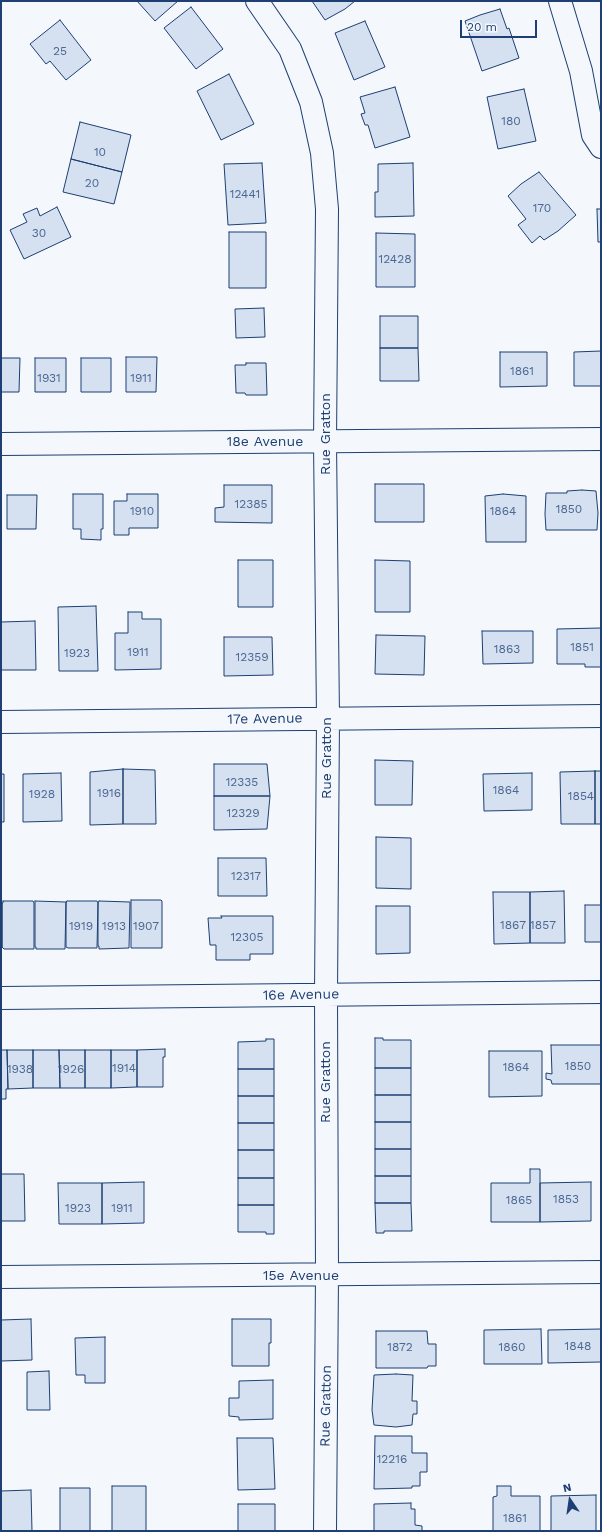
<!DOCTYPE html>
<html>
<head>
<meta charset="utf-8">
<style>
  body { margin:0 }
  #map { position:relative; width:602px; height:1532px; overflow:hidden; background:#f4f7fb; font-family:"Work Sans",sans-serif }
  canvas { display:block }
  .frame { position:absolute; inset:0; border:2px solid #1d3f73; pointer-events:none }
  .north { position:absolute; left:550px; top:1480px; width:40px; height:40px; -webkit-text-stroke:3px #f4f7fb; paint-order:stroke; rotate:347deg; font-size:11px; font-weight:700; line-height:16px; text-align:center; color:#1d3f73 }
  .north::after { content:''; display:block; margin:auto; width:14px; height:18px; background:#1d3f73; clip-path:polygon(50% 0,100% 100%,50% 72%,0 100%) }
  .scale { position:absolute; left:460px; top:20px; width:77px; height:18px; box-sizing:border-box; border:2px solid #1d3f73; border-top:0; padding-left:5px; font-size:12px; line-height:14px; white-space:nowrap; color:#1d3f73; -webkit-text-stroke:3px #f4f7fb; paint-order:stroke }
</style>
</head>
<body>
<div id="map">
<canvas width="602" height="1532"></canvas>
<div class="frame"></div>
<div class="north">N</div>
<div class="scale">20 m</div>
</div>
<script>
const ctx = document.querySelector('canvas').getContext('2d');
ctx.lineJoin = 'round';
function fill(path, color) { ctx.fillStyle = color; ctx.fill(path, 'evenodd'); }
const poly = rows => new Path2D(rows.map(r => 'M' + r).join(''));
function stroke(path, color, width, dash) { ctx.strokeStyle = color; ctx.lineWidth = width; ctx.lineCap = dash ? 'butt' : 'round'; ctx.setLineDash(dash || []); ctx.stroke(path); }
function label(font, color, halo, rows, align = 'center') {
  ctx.font = font + ' "Work Sans",sans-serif'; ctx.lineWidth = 3; ctx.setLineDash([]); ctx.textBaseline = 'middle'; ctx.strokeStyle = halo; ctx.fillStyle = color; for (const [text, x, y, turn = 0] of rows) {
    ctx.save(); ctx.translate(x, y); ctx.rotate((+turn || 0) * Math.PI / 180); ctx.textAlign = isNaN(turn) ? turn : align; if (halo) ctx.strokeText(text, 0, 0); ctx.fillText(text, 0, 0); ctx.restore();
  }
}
const building = poly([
  [137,1,178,1,155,21,137,1],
  [312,1,355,1,345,9,325,20,312,1],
  [191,7,223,49,196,69,164,28,191,7],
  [500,9,507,29,509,28,519,58,482,71,465,21,480,15,500,9],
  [60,20,91,60,66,80,50,61,46,64,30,44,60,20],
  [365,21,385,67,354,80,335,33,365,21],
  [229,74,254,124,221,140,197,91,229,74],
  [395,87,410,137,375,148,368,125,365,125,361,114,365,113,360,97,395,87],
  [524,89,536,141,498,149,487,97,524,89],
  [80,122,131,135,122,172,71,159,80,122],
  [71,159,122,172,114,204,63,192,71,159],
  [262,163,266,223,228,225,224,164,262,163],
  [413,163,414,216,375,217,375,192,378,192,378,164,413,163],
  [539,172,576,215,558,231,544,240,540,236,532,243,518,225,526,219,508,196,521,184,539,172],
  [57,207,71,237,24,259,10,230,27,222,23,214,37,208,40,216,57,207],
  [597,209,601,209,601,242,598,242,597,209],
  [229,232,266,232,266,288,229,288,229,232],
  [376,233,415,234,415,287,376,287,376,233],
  [264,308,265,337,236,338,235,309,264,308],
  [380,316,418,316,418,348,380,348,380,316],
  [380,348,418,348,419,381,380,381,380,348],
  [601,351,601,386,574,386,574,352,601,351],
  [500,352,547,352,547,386,500,387,500,352],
  [126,357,157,357,156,392,126,392,126,357],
  [1,358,20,358,19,392,1,392,1,358],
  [35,358,66,358,66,392,35,392,35,358],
  [81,358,111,358,111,392,81,392,81,358],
  [246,363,266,363,267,395,246,395,245,393,236,393,235,365,246,365,246,363],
  [375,484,424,484,424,522,375,522,375,484],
  [224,485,272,485,272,523,215,522,215,508,224,507,224,485],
  [582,490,596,491,598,513,597,530,546,530,545,514,546,493,567,493,567,491,582,490],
  [73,494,103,494,103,529,101,529,101,540,81,539,81,529,73,529,73,494],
  [127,494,158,494,158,528,129,528,129,535,114,535,114,501,127,501,127,494],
  [503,494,526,496,526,542,486,542,485,496,503,494],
  [7,495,37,495,36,529,7,529,7,495],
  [238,560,273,560,273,607,238,607,238,560],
  [375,560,410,561,410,612,375,612,375,560],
  [96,606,98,671,59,671,58,607,96,606],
  [128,612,142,612,142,619,161,619,161,669,115,670,115,633,128,633,128,612],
  [35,621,36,670,1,670,1,622,35,621],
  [601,628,601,667,585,667,585,664,557,664,557,629,601,628],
  [482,631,533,631,533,663,483,664,482,631],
  [376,635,425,636,424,675,375,674,376,635],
  [224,637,272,637,273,675,224,676,224,637],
  [375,760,413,761,412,805,375,805,375,760],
  [214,764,267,764,270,796,214,796,214,764],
  [123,769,155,770,156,824,123,824,123,769],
  [123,769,123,824,90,825,90,772,123,769],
  [595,771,601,771,601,824,595,824,595,771],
  [595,771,595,824,561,824,560,772,595,771],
  [61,773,62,821,23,822,23,774,61,773],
  [532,773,532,810,484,811,483,774,532,773],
  [1,774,4,774,4,822,1,822,1,774],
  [214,796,270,796,267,829,214,830,214,796],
  [376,837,411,838,411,889,376,888,376,837],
  [218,858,266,858,267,896,218,896,218,858],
  [564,891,565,943,530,943,530,892,564,891],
  [493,892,530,892,530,943,494,944,493,892],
  [131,900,161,900,162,901,162,948,131,948,131,900],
  [3,901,33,901,34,903,34,949,4,949,2,947,2,903,3,903,3,901],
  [35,901,66,902,65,949,36,949,36,947,35,947,35,901],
  [67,901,97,901,98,903,97,948,68,948,66,947,66,902,67,901],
  [99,901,130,902,129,948,99,949,99,946,98,946,98,903,99,901],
  [1,902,2,903,2,947,1,950,1,902],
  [585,905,601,905,601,942,585,942,585,905],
  [376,906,410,906,410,953,376,954,376,906],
  [221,916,273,916,273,954,250,954,250,960,216,960,216,945,210,945,208,918,222,918,221,916],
  [375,1038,383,1038,383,1040,411,1040,411,1068,375,1068,375,1038],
  [266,1039,274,1039,274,1069,238,1069,238,1042,266,1041,266,1039],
  [551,1045,601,1045,601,1084,552,1084,551,1080,546,1079,546,1073,552,1074,551,1045],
  [165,1049,165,1057,163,1057,163,1087,137,1087,137,1050,165,1049],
  [1,1050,7,1050,8,1089,6,1089,6,1099,1,1099,1,1050],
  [7,1050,33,1050,33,1088,8,1089,7,1050],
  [33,1050,59,1050,60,1088,33,1088,33,1050],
  [59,1050,85,1050,85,1088,60,1088,59,1050],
  [85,1050,111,1050,111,1088,85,1088,85,1050],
  [111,1050,137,1050,137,1087,111,1088,111,1050],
  [489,1051,542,1051,542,1096,489,1097,489,1051],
  [375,1068,411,1068,411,1095,375,1095,375,1068],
  [238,1069,274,1069,274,1096,238,1096,238,1069],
  [375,1095,411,1095,411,1122,375,1122,375,1095],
  [238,1096,274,1096,274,1123,238,1123,238,1096],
  [375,1122,411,1122,411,1149,375,1149,375,1122],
  [238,1123,274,1123,274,1150,238,1150,238,1123],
  [375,1149,411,1149,411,1176,375,1176,375,1149],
  [238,1150,274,1150,274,1178,238,1178,238,1150],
  [530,1169,540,1169,540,1222,491,1222,491,1183,530,1183,530,1169],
  [1,1174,24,1174,25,1221,1,1221,1,1174],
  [375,1176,411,1176,411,1203,375,1203,375,1176],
  [238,1178,274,1178,274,1205,238,1205,238,1178],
  [144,1182,144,1223,102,1224,102,1183,144,1182],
  [591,1182,591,1221,540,1222,540,1183,591,1182],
  [58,1183,102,1183,102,1224,59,1224,58,1183],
  [375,1203,411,1203,412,1231,384,1231,384,1233,376,1233,375,1203],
  [238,1205,274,1205,274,1234,266,1234,266,1232,238,1232,238,1205],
  [31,1319,32,1360,1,1361,1,1320,31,1319],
  [232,1319,271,1319,271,1343,269,1343,269,1366,232,1366,232,1319],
  [541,1329,542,1364,484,1364,484,1330,541,1329],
  [601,1329,601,1362,548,1363,548,1330,601,1329],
  [376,1331,427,1331,428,1344,436,1344,436,1366,428,1366,427,1368,376,1368,376,1331],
  [105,1337,105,1383,85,1383,85,1375,76,1375,75,1338,105,1337],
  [49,1371,50,1410,27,1410,27,1372,49,1371],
  [396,1374,413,1375,412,1401,417,1401,417,1414,413,1414,412,1425,396,1427,374,1425,372,1410,374,1375,396,1374],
  [273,1380,273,1419,239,1420,239,1417,229,1416,229,1398,239,1398,239,1381,273,1380],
  [375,1436,412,1436,412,1453,427,1453,427,1472,420,1472,420,1486,412,1486,412,1488,374,1489,375,1436],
  [237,1438,273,1438,275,1489,238,1490,237,1438],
  [112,1486,146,1486,146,1531,112,1531,112,1486],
  [497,1486,511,1486,511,1496,540,1496,540,1531,493,1531,493,1497,497,1496,497,1486],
  [60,1488,90,1488,90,1531,60,1531,60,1488],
  [31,1490,32,1531,1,1531,1,1491,31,1490],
  [596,1495,596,1531,551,1531,551,1496,596,1495],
  [411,1503,411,1509,415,1509,415,1525,422,1526,422,1531,374,1531,374,1504,411,1503],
  [238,1504,275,1504,275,1531,238,1531,238,1504]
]);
const street = poly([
  [257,1,290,49,311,102,322,153,327,209,325,442,328,718,326,995,327,1275,325,1531],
  [560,1,581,71,593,135,601,147],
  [1,444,601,439],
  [1,722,601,716],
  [1,998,601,992],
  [1,1277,601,1272]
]);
const numberNames = [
  ["25",60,51],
  ["180",511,121],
  ["10",100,152],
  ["20",92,183],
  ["12441",245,194],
  ["170",542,208],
  ["30",39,233],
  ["12428",395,259],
  ["1861",522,371],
  ["1931",49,378],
  ["1911",141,378],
  ["12385",251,504],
  ["1850",569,509],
  ["1910",142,511],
  ["1864",503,511],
  ["1851",582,647],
  ["1863",507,649],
  ["1911",138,652],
  ["1923",77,653],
  ["12359",252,657],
  ["12335",242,782],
  ["1864",506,790],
  ["1916",109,793],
  ["1928",42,794],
  ["1854",581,796],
  ["12329",243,813],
  ["12317",246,876],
  ["1867",513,925],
  ["1857",543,925],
  ["1919",81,926],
  ["1913",114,926],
  ["1907",146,926],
  ["12305",247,937],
  ["1850",578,1066],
  ["1864",516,1067],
  ["1914",124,1068],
  ["1938",20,1069],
  ["1926",71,1069],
  ["1853",566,1199],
  ["1865",519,1200],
  ["1923",78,1208],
  ["1911",122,1208],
  ["1848",578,1346],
  ["1872",400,1347],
  ["1860",512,1347],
  ["12216",392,1459],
  ["1861",515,1518]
];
const streetNames = [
  ["Rue Gratton",326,434,-90],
  ["18e Avenue",265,442],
  ["17e Avenue",265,719,-1],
  ["Rue Gratton",327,758,-90],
  ["16e Avenue",301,995,-1],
  ["Rue Gratton",326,1082,-90],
  ["15e Avenue",301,1276],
  ["Rue Gratton",326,1406,-89]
];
fill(building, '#d5e0f0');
stroke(building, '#1d3f73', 1);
stroke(street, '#1d3f73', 24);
stroke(street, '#f4f7fb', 22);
label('12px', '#4b6792', null, numberNames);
label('14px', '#1d3f73', '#f4f7fb', streetNames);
</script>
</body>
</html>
